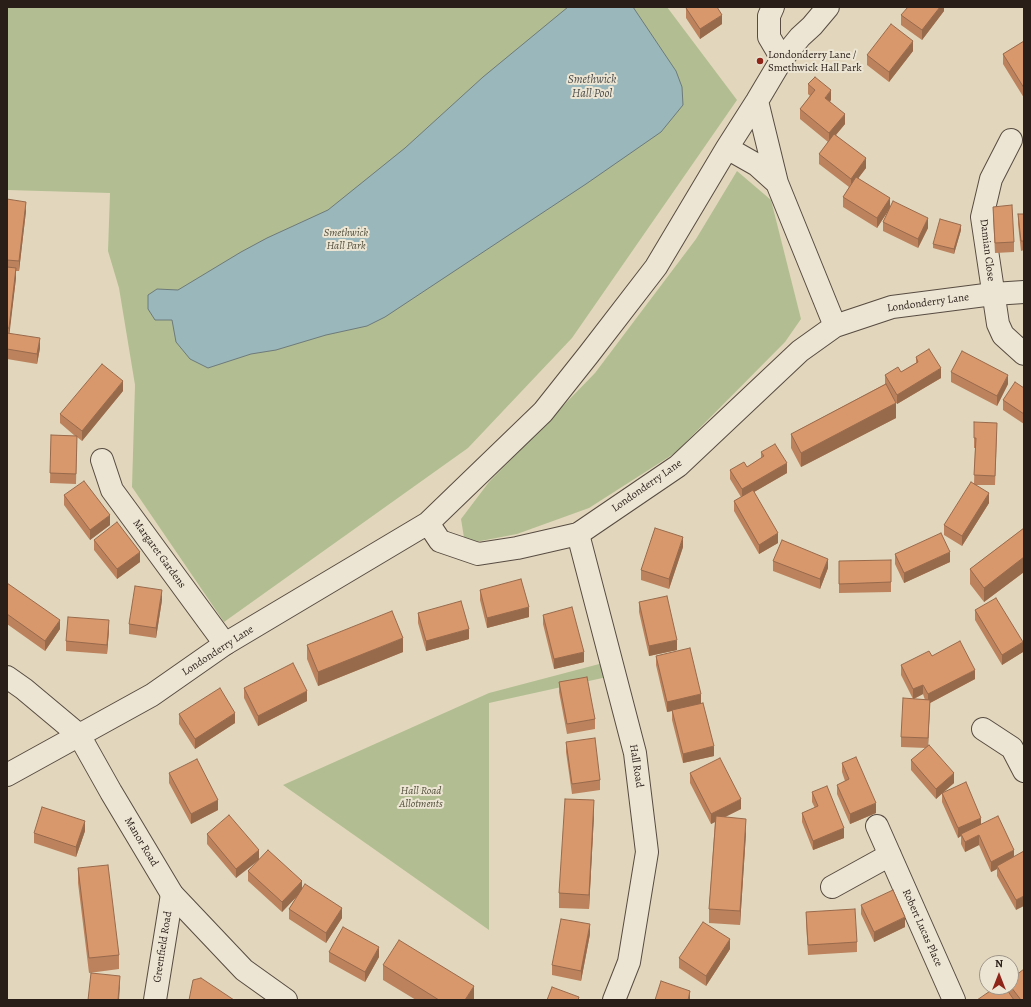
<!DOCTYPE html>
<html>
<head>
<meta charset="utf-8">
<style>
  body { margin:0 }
  #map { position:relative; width:1031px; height:1007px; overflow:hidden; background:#e2d7bc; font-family:Alegreya,serif }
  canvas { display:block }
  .frame { position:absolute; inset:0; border:8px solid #2a1e19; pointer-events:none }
  .north { position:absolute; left:979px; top:955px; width:40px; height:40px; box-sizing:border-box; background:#ece5d3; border:1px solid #9e9589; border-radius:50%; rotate:0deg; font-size:11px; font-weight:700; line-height:16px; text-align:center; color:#2a1e19 }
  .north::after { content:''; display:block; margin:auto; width:14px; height:18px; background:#8f2418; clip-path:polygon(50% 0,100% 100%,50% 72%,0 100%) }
</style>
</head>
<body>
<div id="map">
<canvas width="1031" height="1007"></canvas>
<div class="frame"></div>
<div class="north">N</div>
</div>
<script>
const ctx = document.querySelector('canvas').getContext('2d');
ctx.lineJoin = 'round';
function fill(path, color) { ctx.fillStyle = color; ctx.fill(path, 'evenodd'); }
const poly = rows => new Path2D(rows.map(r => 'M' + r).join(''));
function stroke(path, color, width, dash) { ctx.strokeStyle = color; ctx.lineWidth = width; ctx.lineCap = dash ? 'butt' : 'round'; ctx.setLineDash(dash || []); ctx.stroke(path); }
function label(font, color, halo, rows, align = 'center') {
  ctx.font = font + ' Alegreya,serif'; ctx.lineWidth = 4; ctx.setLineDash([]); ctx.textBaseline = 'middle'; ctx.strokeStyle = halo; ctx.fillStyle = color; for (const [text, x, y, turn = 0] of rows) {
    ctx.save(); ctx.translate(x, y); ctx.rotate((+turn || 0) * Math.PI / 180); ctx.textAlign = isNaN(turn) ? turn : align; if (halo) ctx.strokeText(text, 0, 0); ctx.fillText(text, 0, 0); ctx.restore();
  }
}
const green = poly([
  [7,7,667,7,737,100,572,338,468,448,224,622,132,487,135,385,119,288,108,251,110,193,7,190],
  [737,171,771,200,801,319,785,342,675,453,589,508,517,534,465,544,461,519,489,482,595,373,696,239],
  [603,663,607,677,489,703,489,930,283,785,489,693]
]);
const water = poly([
  [568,7,633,7,676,71,682,87,683,105,661,132,586,184,385,317,367,326,326,335,276,350,251,354,208,368,190,359,176,342,172,320,155,320,148,309,148,295,157,289,178,290,241,252,267,238,328,210,405,148,483,77,568,7]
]);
const minor = poly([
  [773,7,769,16,769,37,782,59],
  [1011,140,991,179,982,217,998,324,1003,335,1024,354],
  [102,460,112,490,225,644],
  [578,534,635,753,647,852,629,962,614,1000],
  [983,729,1012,748,1024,771],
  [877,826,954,1000],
  [832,887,890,855],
  [155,1000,172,894]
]);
const tertiary = poly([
  [757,101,777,183,835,326],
  [727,148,757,165,777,183],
  [428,523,440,541,478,554,517,548,578,534,678,466,800,351,835,326,892,307,993,294,1024,292],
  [7,677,24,689,79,735,111,792,172,894,244,970,286,1000],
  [7,775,152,695,225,644,428,523,543,412,589,354,656,267,727,148,757,101,782,59,800,37,812,26,828,7]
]);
const wall = poly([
  [944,7,944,11,922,40,901,25,901,15],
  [686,8,722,24,700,39,686,18],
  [1024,41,1024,98,1003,64,1003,54],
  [913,51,889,82,867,65,867,55],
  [808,84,831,100,830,101,845,124,836,135,866,168,858,178,890,207,928,228,918,248,883,231,883,222,890,208,877,228,843,207,843,197,849,187,819,164,819,154,828,142,800,119,800,109,810,96,808,94],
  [7,199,26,211,19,271,16,271,16,278,9,333,40,348,37,364,7,359],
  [993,207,1014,242,1014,252,995,253,993,216],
  [1018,214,1024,214,1024,250,1021,251,1018,224],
  [961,230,954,254,933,248,933,244],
  [916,357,941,378,897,404,893,398,896,418,801,467,791,448,791,434,885,384,885,375,901,372,916,363],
  [951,372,1008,384,997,406,951,382],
  [1024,388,1024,424,1003,410,1003,400],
  [123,391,82,441,77,437,76,484,50,483,51,435,75,436,60,423,60,414],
  [974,422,997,432,995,485,976,485,989,503,962,546,944,535,944,525,974,484,975,448,974,448],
  [761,452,787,473,754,492,778,543,759,554,734,511,734,501,741,497,730,479,730,470,747,467,761,458],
  [64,495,110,525,90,540,64,505],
  [1024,528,1024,572,984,602,970,584,970,569],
  [94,540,140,562,117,579,94,550],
  [683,547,669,589,641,580,641,570],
  [895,554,950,562,904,583,895,564],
  [773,561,828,568,820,589,773,571],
  [839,561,891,582,891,592,839,593],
  [7,583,60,629,45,651,7,624],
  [480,590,529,617,487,628,480,600],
  [162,600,156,638,129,634,129,624],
  [639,602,677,650,649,656,639,612],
  [975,610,1023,652,1002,665,975,620],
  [418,613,469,639,426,651,418,623],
  [543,615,584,662,554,669,543,624],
  [109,630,107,654,66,651,66,641],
  [307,645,403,652,318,686,307,659],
  [656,656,701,703,714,756,683,763,672,720,672,711,667,712,656,665],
  [932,656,975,679,930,703,928,746,954,783,943,792,981,824,1014,857,1024,851,1016,910,997,876,997,869,991,872,979,845,965,852,961,844,961,836,958,838,942,802,942,793,936,799,911,770,911,760,926,748,901,747,901,737,913,699,901,675,901,665],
  [923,694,925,700,914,699],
  [559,682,595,719,595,729,567,734,559,692],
  [244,688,307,701,258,726,244,698],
  [179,714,235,723,195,749,179,724],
  [566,742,600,780,600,790,572,794,566,752],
  [842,763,876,813,850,824,837,794,837,785,845,781,842,772],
  [169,773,218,810,191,824,169,783],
  [690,773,741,809,725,817,746,833,740,925,709,923,709,909,715,822,711,824,690,783],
  [812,792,844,838,813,850,802,822,802,813,815,808,812,802],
  [594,815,589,909,559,908,559,893],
  [85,831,76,857,34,843,34,833],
  [207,834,259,850,236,878,207,844],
  [78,868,119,955,119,969,89,973,78,883],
  [248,871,302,889,342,918,326,943,289,919,289,909,298,895,282,912,248,881],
  [861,905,905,927,874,942,861,914],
  [806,912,857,942,857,952,808,955,806,922],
  [590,934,581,981,552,975,552,965],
  [730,949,706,986,679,968,679,958],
  [329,952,379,957,365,982,329,962],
  [383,965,474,1000,416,1000,383,980],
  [1008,987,1011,987,1024,1000,977,1000,1008,990]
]);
const shadedWall = poly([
  [940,7,944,7,944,11,922,40,922,30],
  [722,15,722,24,700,39,700,29],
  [913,41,913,51,889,82,889,72],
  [831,90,831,100,825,107,825,98],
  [845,114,845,124,829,143,829,133],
  [866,158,866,168,851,188,851,179],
  [890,198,890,208,877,228,877,218],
  [26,202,26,211,19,271,19,261],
  [928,218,928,228,918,248,918,239],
  [961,225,961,230,954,254,954,249],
  [16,268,16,278,9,338,9,328],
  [40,338,40,348,37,364,37,354],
  [941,368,941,378,897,404,897,395],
  [1008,375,1008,384,997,406,997,396],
  [123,381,123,391,82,441,82,431],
  [896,403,896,418,801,467,801,453],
  [787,463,787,473,742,499,742,489],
  [989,493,989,503,962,546,962,536],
  [110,515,110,525,90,540,90,530],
  [778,533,778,543,759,554,759,545],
  [683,537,683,547,669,589,669,579],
  [140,552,140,562,117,579,117,569],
  [950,552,950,562,904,583,904,573],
  [1024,557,1024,572,984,602,984,588],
  [828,559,828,568,820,589,820,579],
  [162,590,162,600,156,638,156,628],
  [529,607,529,617,487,628,487,618],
  [60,620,60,629,45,651,45,641],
  [109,620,109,630,107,654,107,645],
  [469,629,469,639,426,651,426,641],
  [403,638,403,652,318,686,318,672],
  [677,640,677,650,649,656,649,646],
  [1023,642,1023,652,1002,665,1002,655],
  [584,652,584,662,554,669,554,659],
  [975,670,975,679,930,703,928,748,928,694],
  [923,685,923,694,913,699,913,689],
  [307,691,307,701,258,726,258,716],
  [701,694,701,704,667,712,667,702],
  [235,713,235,723,195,749,195,739],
  [714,746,714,756,683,763,683,754],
  [954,773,954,783,936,799,936,789],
  [741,799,741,809,711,824,711,814],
  [218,800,218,810,191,824,191,814],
  [594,800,594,815,589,909,589,895],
  [876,803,876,813,850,824,850,814],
  [981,818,981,827,961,834,961,836,958,838,958,828],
  [746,819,746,833,740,925,740,911],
  [85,821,85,831,76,857,76,847],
  [844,828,844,838,813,850,813,841],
  [979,835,979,845,965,852,965,842],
  [259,850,259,860,236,878,236,869],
  [1014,850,1014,860,997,866,997,869,991,872,991,862],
  [302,881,302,891,282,912,282,902],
  [1024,896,1024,906,1016,910,1016,900],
  [342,908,342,918,326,943,326,933],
  [905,917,905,927,874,942,874,932],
  [590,924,590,934,581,981,581,971],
  [730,939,730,949,706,986,706,976],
  [379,947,379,957,365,982,365,972],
  [120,976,120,986,119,1000,118,1000],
  [474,986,474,1000,465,1000],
  [690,991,690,1000,688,1000]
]);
const building = poly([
  [688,7,717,7,722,15,700,29,686,8,688,7],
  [908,7,940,7,922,30,901,15,908,7],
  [891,24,913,41,889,72,867,55,891,24],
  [1024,41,1024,88,1003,54,1024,41],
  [815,77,831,90,825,98,845,114,829,133,800,109,815,90,808,84,815,77],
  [834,134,866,158,851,179,819,154,834,134],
  [856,177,890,198,877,218,843,197,856,177],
  [7,199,26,202,19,261,7,260,7,199],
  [893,201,928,218,918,239,883,222,893,201],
  [1012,205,1014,242,995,243,993,207,1012,205],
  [1018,214,1024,214,1024,241,1021,241,1018,214],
  [940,219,961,225,954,249,933,244,940,219],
  [7,267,16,268,9,328,7,328,7,267],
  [7,333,40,338,37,354,7,349,7,333],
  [929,349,941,368,897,395,885,375,898,367,901,372,918,362,916,357,929,349],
  [962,351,1008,375,997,396,951,372,962,351],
  [102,364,123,381,82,431,60,414,102,364],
  [1015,382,1024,388,1024,414,1003,400,1015,382],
  [886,384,896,403,801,453,791,434,886,384],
  [974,422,997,423,995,476,974,475,976,438,974,438,974,422],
  [51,435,77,436,76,474,50,473,51,435],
  [775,444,787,463,742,489,730,470,744,462,747,467,764,456,761,452,775,444],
  [84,481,110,515,90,530,64,495,84,481],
  [971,482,989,493,962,536,944,525,971,482],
  [753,490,778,533,759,545,734,501,753,490],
  [117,522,140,552,117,569,94,540,117,522],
  [655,528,683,537,669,579,641,570,655,528],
  [1024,528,1024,557,984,588,970,569,1024,528],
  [941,533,950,552,904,573,895,554,941,533],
  [782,540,828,559,820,579,773,561,782,540],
  [891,560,891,582,839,584,839,561,891,560],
  [521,579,529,607,487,618,480,590,521,579],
  [7,583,60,620,45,641,7,614,7,583],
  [135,586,162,590,156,628,129,624,135,586],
  [667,596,677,640,649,646,639,602,667,596],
  [996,598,1023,642,1002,655,975,610,996,598],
  [461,601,469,629,426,641,418,613,461,601],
  [572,607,584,652,554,659,543,615,572,607],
  [392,611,403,638,318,672,307,645,392,611],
  [68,617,109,620,107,645,66,641,68,617],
  [960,641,975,670,928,694,923,685,913,689,901,665,929,651,932,656,960,641],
  [690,648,701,694,667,702,656,656,690,648],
  [293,663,307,691,258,716,244,688,293,663],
  [587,677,595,719,567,724,559,682,587,677],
  [220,688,235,713,195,739,179,714,220,688],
  [903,698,930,700,928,738,901,737,903,698],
  [703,703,714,746,683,754,672,710,703,703],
  [595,738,600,780,572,784,566,742,595,738],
  [929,745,954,773,936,789,911,760,929,745],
  [856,757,876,803,850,814,837,785,849,779,842,763,856,757],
  [720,758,741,799,711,814,690,773,720,758],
  [197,759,218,800,191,814,169,773,197,759],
  [966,782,981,818,958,828,942,793,966,782],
  [827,786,844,828,813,841,802,813,818,806,812,792,827,786],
  [565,799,594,800,589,895,559,893,565,799],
  [42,807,85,821,76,847,34,833,42,807],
  [229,815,259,850,236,869,207,834,229,815],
  [716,816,746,819,740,911,709,909,716,816],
  [998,816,1014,850,991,862,979,835,965,842,961,834,998,816],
  [268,850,302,881,282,902,248,871,268,850],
  [1024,851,1024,896,1016,900,997,866,1024,851],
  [108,865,119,955,89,958,78,868,108,865],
  [305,884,342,908,326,933,289,909,305,884],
  [893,890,905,917,874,932,861,905,893,890],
  [855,909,857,942,808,945,806,912,855,909],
  [561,919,590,924,581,971,552,965,561,919],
  [703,922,730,939,706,976,679,958,703,922],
  [343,927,379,947,365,972,329,952,343,927],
  [399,940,474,986,465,1000,439,1000,383,965,399,940],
  [1024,969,1024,1000,1021,1000,1011,987,1011,979,1024,969],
  [91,973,120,976,118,1000,88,1000,91,973],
  [201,978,234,1000,189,1000,193,980,201,978],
  [661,981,690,991,688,1000,655,1000,661,981],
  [552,987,579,997,578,1000,547,1000,552,987],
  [996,987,1005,987,1014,1000,977,1000,996,987]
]);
const markers = [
  [760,61,4,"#8f2418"]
];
const poiNames = [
  ["Londonderry Lane /",768,55],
  ["Smethwick Hall Park",768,68]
];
const parkNames = [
  ["Smethwick",346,233],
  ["Hall Park",346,246],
  ["Hall Road",421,791],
  ["Allotments",421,804]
];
const streetNames = [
  ["Damian Close",987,250,83],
  ["Londonderry Lane",928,303,-8],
  ["Londonderry Lane",647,486,-35],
  ["Margaret Gardens",159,554,54],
  ["Londonderry Lane",218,651,-33],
  ["Hall Road",636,766,81],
  ["Manor Road",141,842,59],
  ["Robert Lucas Place",922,928,66],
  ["Greenfield Road",163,947,-81]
];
const waterNames = [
  ["Smethwick",592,80],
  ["Hall Pool",592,94]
];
fill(green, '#b2be92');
fill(water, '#9ab7bb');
stroke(water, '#6d7a7a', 1);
stroke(minor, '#584c42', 24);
stroke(tertiary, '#584c42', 24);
stroke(minor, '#ece5d3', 22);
stroke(tertiary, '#ece5d3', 22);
fill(wall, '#bb825d');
fill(shadedWall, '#986a4c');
fill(building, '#d9976c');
stroke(building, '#986a4c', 1);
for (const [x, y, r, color] of markers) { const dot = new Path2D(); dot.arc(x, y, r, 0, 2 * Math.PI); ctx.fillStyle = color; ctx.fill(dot); stroke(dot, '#ece5d3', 1.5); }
label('11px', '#2a1e19', '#ece5d3', poiNames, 'left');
label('italic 11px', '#534e3d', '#ece5d3', parkNames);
label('11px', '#2a1e19', '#ece5d3', streetNames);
label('italic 12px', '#4c4c4a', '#ece5d3', waterNames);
</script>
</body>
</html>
